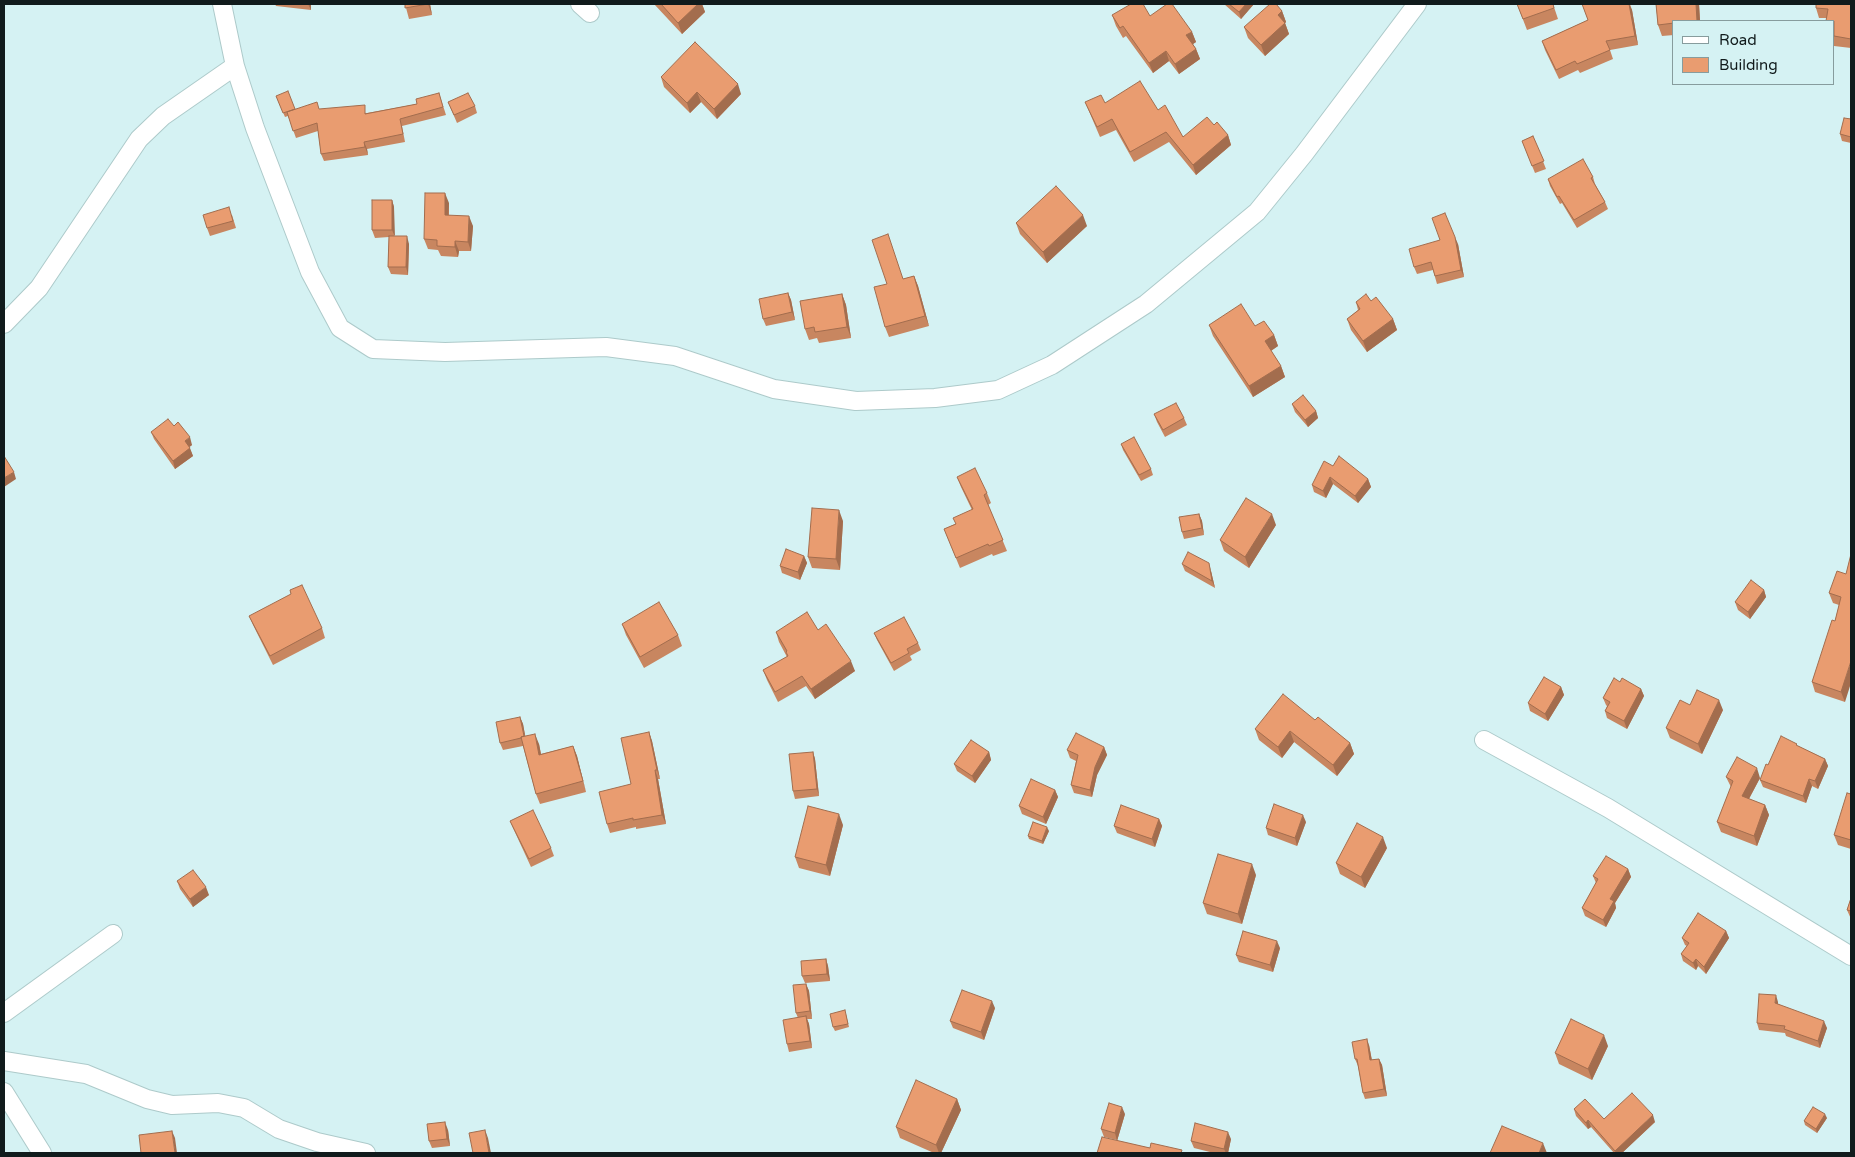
<!DOCTYPE html>
<html>
<head>
<meta charset="utf-8">
<style>
  body { margin:0 }
  #map { position:relative; width:1855px; height:1157px; overflow:hidden; background:#d5f2f3; font-family:"Varela Round",sans-serif }
  canvas { display:block }
  .frame { position:absolute; inset:0; border:5px solid #111b1c; pointer-events:none }
  .legend { position:absolute; left:1672px; top:20px; width:162px; height:65px; box-sizing:border-box; background:#d5f2f3; border:1px solid #879c9d; margin:0; padding:6px 9px; list-style:none; font-size:15px; color:#111b1c }
  .legend li { display:flex; align-items:center; gap:10px; height:25px }
  .legend b { width:25px; border:1px solid #879c9d }
</style>
</head>
<body>
<div id="map">
<canvas width="1855" height="1157"></canvas>
<div class="frame"></div>
<ul class="legend">
<li><b style="height:6px;background:#fff"></b>Road</li>
<li><b style="height:14px;background:#e99c70"></b>Building</li>
</ul>
</div>
<script>
const ctx = document.querySelector('canvas').getContext('2d');
ctx.lineJoin = 'round';
const poly = rows => new Path2D(rows.map(r => 'M' + r).join(''));
function stroke(path, color, width, dash) { ctx.strokeStyle = color; ctx.lineWidth = width; ctx.lineCap = dash ? 'butt' : 'round'; ctx.setLineDash(dash || []); ctx.stroke(path); }
function fill(path, color) { ctx.fillStyle = color; ctx.fill(path, 'evenodd'); }
const minor = poly([
  [222,4,235,66,255,128,310,272,340,328,373,349,445,352,606,347,675,356,774,389,856,401,935,398,998,390,1052,365,1146,304,1257,212,1304,154,1417,4],
  [580,4,590,13],
  [4,324,39,288,139,139,163,116,235,66],
  [1484,740,1608,808,1851,956],
  [4,1013,113,934],
  [4,1061,86,1074,147,1099,172,1105,218,1103,244,1108,279,1129,317,1142,366,1153],
  [4,1092,42,1153]
]);
const wall = poly([
  [275,4,311,4,311,10,276,6],
  [405,4,430,4,432,15,409,19],
  [654,4,702,4,705,12,682,34],
  [1224,4,1254,4,1241,19],
  [1517,4,1553,4,1558,19,1527,30],
  [1582,4,1630,4,1632,10,1638,45,1610,50,1613,59,1580,73,1578,70,1559,79,1545,50,1542,41,1588,20],
  [1656,4,1699,4,1700,21,1674,21,1674,35,1662,36,1658,25],
  [1851,4,1851,48,1834,46,1834,21,1827,18,1819,18,1816,8],
  [1282,11,1286,22,1285,23,1289,34,1265,56,1248,38,1244,27],
  [1112,15,1150,16,1192,32,1196,42,1193,44,1196,49,1200,59,1179,74,1169,61,1153,73,1126,36,1123,38,1116,26],
  [661,77,741,94,717,119,701,102,690,113,664,87],
  [439,93,446,115,402,126,405,142,367,149,368,155,324,161,321,154,318,131,296,138,288,116,285,117,276,96,295,109,320,109,367,113,417,104],
  [448,102,475,106,477,113,457,123],
  [1085,102,1105,103,1158,110,1183,137,1214,125,1228,135,1231,145,1196,175,1169,142,1134,162,1116,130,1100,137],
  [1851,119,1851,143,1842,141,1840,134],
  [1533,136,1546,169,1535,173,1522,141],
  [1593,177,1595,184,1605,202,1608,209,1577,228,1562,203,1560,204,1550,186,1548,179],
  [392,200,394,207,394,236,409,244,408,275,391,274,388,267,389,237,375,238,372,230],
  [449,203,449,215,473,226,471,251,459,251,458,257,441,256,438,250,428,249,424,239],
  [232,215,236,228,210,236,207,228],
  [1016,223,1087,226,1047,263,1020,234],
  [1458,244,1464,277,1437,284,1433,270,1417,274,1414,267],
  [914,276,918,286,929,326,889,337,885,327,903,279],
  [788,293,791,300,795,320,766,326,763,319],
  [842,294,846,305,851,338,819,343,817,338,809,340,805,329],
  [1356,302,1393,319,1397,330,1367,352,1351,330,1347,319,1358,310],
  [1209,325,1255,326,1274,335,1278,346,1271,351,1281,366,1285,377,1253,397,1213,336],
  [1292,404,1316,411,1318,418,1308,427,1295,412],
  [1154,414,1184,418,1187,425,1165,437,1157,422],
  [174,426,192,445,189,447,193,456,175,469,154,439,151,432],
  [1121,444,1151,469,1153,475,1141,481,1123,450],
  [1333,466,1368,479,1371,487,1358,503,1333,484,1326,498,1314,492,1312,485],
  [957,477,987,493,991,503,988,505,1007,551,993,556,992,554,960,568,944,529,955,524,972,510,961,487],
  [1199,514,1202,521,1204,535,1184,539,1182,532],
  [843,521,840,570,812,568,808,557],
  [1276,525,1249,568,1224,551,1220,540],
  [804,556,807,563,800,580,782,573,780,566],
  [1182,564,1211,571,1215,588,1185,571],
  [1846,574,1845,702,1815,692,1812,682,1835,621,1839,605,1833,603,1829,593],
  [1764,590,1766,597,1750,619,1738,610,1735,602],
  [249,616,322,628,325,638,273,665,253,625],
  [622,624,678,635,682,646,644,668,626,635],
  [818,630,855,671,815,699,806,686,778,702,767,680,763,670,787,657,779,642,776,632],
  [874,633,918,643,921,650,910,656,912,660,894,671,877,640],
  [1620,682,1641,689,1644,696,1627,729,1607,718,1605,711,1607,706,1606,705,1603,698],
  [1561,687,1564,695,1548,721,1530,711,1528,703],
  [1690,705,1723,710,1702,754,1670,738,1666,728],
  [520,717,523,724,525,736,539,744,541,754,573,746,577,756,586,792,540,804,536,794,523,746,503,750,500,743],
  [1315,720,1350,743,1354,754,1337,776,1294,742,1282,758,1259,740,1255,729],
  [649,732,652,741,660,779,658,779,666,824,636,829,636,827,610,833,607,824,631,784],
  [1798,746,1825,759,1828,766,1818,789,1812,786,1806,803,1763,787,1760,780,1768,765],
  [1104,747,1107,755,1097,775,1092,797,1074,793,1071,785,1076,761,1070,758,1067,750],
  [813,752,815,759,819,796,795,799,793,791],
  [989,752,991,760,975,783,957,771,954,764],
  [1726,777,1760,778,1749,799,1765,805,1769,815,1757,846,1721,832,1717,822,1731,787],
  [1055,790,1058,797,1046,824,1022,814,1019,806],
  [1851,794,1851,849,1838,845,1834,835],
  [1159,819,1162,826,1155,847,1117,833,1114,826],
  [510,821,551,848,554,856,531,867,513,828],
  [1306,822,1297,846,1268,835,1266,828],
  [843,825,830,876,799,868,795,857],
  [1049,831,1043,844,1029,839,1028,836],
  [1387,848,1365,888,1340,874,1336,863],
  [1628,869,1631,877,1615,903,1616,908,1606,927,1585,916,1582,908,1596,883,1593,876],
  [1256,875,1242,924,1207,914,1203,903],
  [177,881,209,895,193,907,180,889],
  [1851,898,1851,919,1847,910],
  [1726,931,1729,938,1706,974,1698,966,1696,970,1683,961,1681,954,1687,946,1685,945,1682,938],
  [1280,948,1273,972,1239,962,1236,955],
  [826,959,828,966,830,981,805,983,802,976],
  [806,984,809,991,812,1019,807,1019,809,1024,812,1048,789,1052,787,1044,798,1018,796,1013],
  [1778,1002,1778,1004,1827,1028,1820,1048,1786,1036,1785,1033,1759,1030,1757,1023],
  [995,1008,984,1040,953,1028,950,1021],
  [846,1014,849,1027,835,1031,833,1027],
  [1369,1045,1372,1060,1379,1059,1382,1065,1387,1096,1365,1099,1363,1093,1358,1066,1355,1059],
  [1608,1046,1592,1080,1559,1064,1555,1053],
  [957,1099,961,1110,941,1153,934,1153,900,1138,896,1127],
  [1574,1109,1604,1119,1655,1122,1622,1153,1614,1153,1591,1127,1588,1129,1576,1116],
  [1125,1114,1117,1141,1150,1148,1182,1150,1097,1153,1117,1140,1104,1137,1101,1129],
  [1827,1118,1817,1133,1805,1125,1804,1121],
  [448,1130,450,1146,432,1148,429,1141],
  [1231,1139,1228,1153,1214,1153,1194,1148,1191,1141]
]);
const shadedWall = poly([
  [308,4,311,4,311,10],
  [428,4,430,4,432,15],
  [698,4,702,4,705,12,682,34,678,23],
  [1246,4,1254,4,1241,19,1239,12],
  [1629,4,1632,10,1638,45,1635,36],
  [1696,4,1699,4,1700,21,1697,21],
  [1282,11,1286,22,1285,23,1289,34,1265,56,1261,45,1278,15],
  [1192,32,1196,42,1190,46,1186,35],
  [1196,49,1200,59,1179,74,1175,64],
  [1166,51,1169,61,1153,73,1149,63],
  [738,84,741,94,717,119,714,109],
  [697,92,701,102,690,113,687,103],
  [1228,135,1231,145,1196,175,1193,165],
  [364,142,367,149,368,155,365,147],
  [445,193,449,203,448,225,445,215],
  [392,200,394,207,395,237,392,230],
  [1083,215,1087,226,1047,263,1043,252],
  [469,216,473,226,471,251,468,242],
  [407,236,409,244,408,275,406,267],
  [1455,237,1458,244,1464,277,1461,270],
  [455,241,459,251,458,257,455,247],
  [914,276,918,286,929,326,925,316],
  [788,293,791,300,795,320,792,312],
  [842,294,846,305,851,338,847,327],
  [1393,319,1397,330,1367,352,1363,341],
  [1274,335,1278,346,1269,352,1265,341],
  [1281,366,1285,377,1253,397,1249,386],
  [1316,411,1318,418,1308,427,1305,420],
  [190,437,192,445,187,449,185,441],
  [190,448,193,456,175,469,173,461],
  [14,472,16,479,4,487,4,478],
  [1330,477,1333,484,1326,498,1323,491],
  [1368,479,1371,487,1358,503,1355,496],
  [839,510,843,521,840,570,836,559],
  [1199,514,1202,521,1204,535,1202,528],
  [1272,514,1276,525,1249,568,1245,557],
  [804,556,807,563,800,580,798,572],
  [1209,563,1211,571,1215,588,1212,581],
  [1764,590,1766,597,1750,619,1748,612],
  [851,661,855,671,815,699,811,689],
  [1851,661,1851,683,1845,702,1841,692],
  [1561,687,1564,695,1548,721,1545,714],
  [1641,689,1644,696,1627,729,1624,721],
  [1719,700,1723,710,1702,754,1698,744],
  [520,717,523,724,527,745,525,738],
  [1290,731,1294,742,1282,758,1278,747],
  [649,732,652,741,660,779,657,770],
  [535,734,539,744,543,765,539,755],
  [1350,743,1354,754,1337,776,1333,765],
  [573,746,577,756,586,792,583,781],
  [1104,747,1107,755,1097,775,1092,797,1090,790,1095,767],
  [813,752,815,759,819,796,817,789],
  [989,752,991,760,975,783,972,776],
  [1825,759,1828,766,1818,789,1815,781],
  [1757,768,1760,778,1745,806,1742,796],
  [655,770,658,779,666,824,662,815],
  [1809,779,1812,786,1806,803,1803,796],
  [1055,790,1058,797,1046,824,1043,817],
  [1765,805,1769,815,1757,846,1754,836],
  [839,814,843,825,830,876,826,865],
  [1303,815,1306,822,1297,846,1295,838],
  [1159,819,1162,826,1155,847,1152,839],
  [1047,827,1049,831,1043,844,1042,841],
  [1383,837,1387,848,1365,888,1361,877],
  [1252,864,1256,875,1242,924,1238,914],
  [1628,869,1631,877,1615,903,1616,908,1606,927,1603,920,1610,899],
  [206,887,209,895,193,907,190,899],
  [1726,931,1729,938,1706,974,1704,967],
  [1277,941,1280,948,1273,972,1270,965],
  [826,959,828,966,830,981,827,974],
  [1696,959,1698,966,1696,970,1693,963],
  [806,984,809,991,812,1019,810,1011],
  [1776,995,1778,1002,1778,1011,1775,1003],
  [992,1001,995,1008,984,1040,981,1032],
  [806,1016,809,1024,812,1048,810,1041],
  [1824,1021,1827,1028,1820,1048,1818,1041],
  [1604,1035,1608,1046,1592,1080,1588,1069],
  [1367,1039,1369,1045,1373,1067,1370,1060],
  [1379,1059,1382,1065,1387,1096,1384,1089],
  [957,1099,961,1110,941,1153,939,1153,936,1145],
  [1122,1107,1125,1114,1117,1141,1115,1133],
  [1825,1114,1827,1118,1817,1133,1816,1129],
  [1653,1115,1655,1122,1622,1153,1616,1153,1615,1151],
  [1588,1120,1591,1127,1588,1129,1586,1123],
  [445,1122,448,1130,450,1146,447,1139],
  [485,1130,488,1138,491,1153,489,1153],
  [172,1131,175,1138,177,1153,175,1153],
  [1228,1132,1231,1139,1228,1153,1226,1153,1224,1149],
  [1543,1143,1547,1153,1539,1153]
]);
const building = poly([
  [405,4,428,4,405,8,405,4],
  [661,4,698,4,678,23,661,4],
  [1131,4,1143,4,1150,16,1167,4,1172,4,1192,32,1186,35,1196,49,1175,64,1166,51,1149,63,1123,26,1120,28,1112,15,1131,4],
  [1229,4,1246,4,1239,12,1229,4],
  [1270,4,1276,4,1282,11,1278,15,1285,23,1261,45,1244,27,1270,4],
  [1517,4,1553,4,1554,8,1523,19,1517,4],
  [1582,4,1629,4,1635,36,1606,41,1610,50,1577,64,1575,61,1556,70,1542,41,1588,20,1582,4],
  [1656,4,1696,4,1697,21,1674,21,1674,23,1658,25,1656,4],
  [1816,4,1851,4,1851,39,1834,36,1834,21,1826,21,1828,9,1816,8,1816,4],
  [695,42,738,84,714,109,697,92,687,103,661,77,695,42],
  [1140,81,1158,110,1165,105,1183,137,1207,117,1214,125,1217,122,1228,135,1193,165,1166,132,1130,152,1112,119,1097,127,1085,102,1101,95,1105,103,1140,81],
  [288,91,295,109,283,113,276,96,288,91],
  [439,93,443,107,400,119,403,134,364,142,365,147,321,154,317,123,293,131,287,112,317,102,319,109,365,105,365,114,417,104,416,99,439,93],
  [468,93,475,106,454,115,448,102,468,93],
  [1844,118,1851,119,1851,137,1840,134,1844,118],
  [1533,136,1544,161,1532,166,1522,141,1533,136],
  [1583,159,1593,177,1591,178,1605,202,1574,220,1559,196,1557,197,1548,179,1583,159],
  [1056,186,1083,215,1043,252,1016,223,1056,186],
  [425,193,445,193,445,215,469,216,468,242,455,241,455,247,437,246,437,240,424,239,425,193],
  [372,200,392,200,392,230,372,230,372,200],
  [229,207,233,221,207,228,203,215,229,207],
  [1445,213,1455,237,1461,270,1435,276,1431,262,1414,267,1409,249,1440,240,1432,218,1445,213],
  [888,234,903,279,914,276,925,316,885,327,874,287,887,284,872,240,888,234],
  [389,236,407,236,406,267,388,267,389,236],
  [788,293,792,312,763,319,759,299,788,293],
  [842,294,847,327,815,332,814,327,805,329,800,301,842,294],
  [1366,294,1371,301,1376,297,1393,319,1363,341,1347,319,1360,309,1356,302,1366,294],
  [1241,304,1255,326,1264,321,1274,335,1265,341,1281,366,1249,386,1209,325,1241,304],
  [1303,395,1316,411,1305,420,1292,404,1303,395],
  [1176,403,1184,418,1163,430,1154,414,1176,403],
  [168,419,174,426,178,422,190,437,185,441,190,448,173,461,151,432,168,419],
  [1134,437,1151,469,1139,475,1121,444,1134,437],
  [4,456,14,472,4,478,4,456],
  [1339,456,1368,479,1355,496,1330,477,1323,491,1312,485,1324,461,1333,466,1339,456],
  [975,468,987,493,984,495,1003,540,989,546,988,544,956,558,944,529,956,524,953,518,973,509,957,477,975,468],
  [1246,498,1272,514,1245,557,1220,540,1246,498],
  [812,508,839,510,836,559,808,557,812,508],
  [1199,514,1202,528,1182,532,1179,517,1199,514],
  [786,549,804,556,798,572,780,566,786,549],
  [1188,552,1209,563,1212,581,1182,564,1188,552],
  [1851,554,1851,661,1841,692,1812,682,1832,620,1835,621,1841,597,1829,593,1837,571,1846,574,1851,554],
  [1751,580,1764,590,1748,612,1735,602,1751,580],
  [302,585,322,628,270,656,249,616,291,594,290,590,302,585],
  [659,602,678,635,640,657,622,624,659,602],
  [807,612,818,630,826,624,851,661,811,689,802,676,775,692,763,670,788,656,786,652,787,651,776,632,807,612],
  [904,617,918,643,907,649,909,653,891,663,874,633,904,617],
  [1544,677,1561,687,1545,714,1528,703,1544,677],
  [1614,678,1620,682,1622,678,1641,689,1624,721,1605,711,1610,702,1603,698,1614,678],
  [1697,690,1719,700,1698,744,1666,728,1680,700,1690,705,1697,690],
  [1283,694,1315,720,1318,717,1350,743,1333,765,1290,731,1278,747,1255,729,1283,694],
  [520,717,524,736,521,737,521,738,500,743,496,722,520,717],
  [649,732,657,770,655,770,662,815,633,820,633,818,607,824,599,792,631,784,621,738,649,732],
  [1076,733,1104,747,1095,767,1090,790,1071,785,1078,755,1067,750,1076,733],
  [535,734,539,755,573,746,583,781,536,794,521,737,535,734],
  [1781,736,1797,744,1796,745,1825,759,1815,781,1809,779,1803,796,1760,780,1766,764,1768,765,1781,736],
  [971,740,989,752,972,776,954,764,971,740],
  [813,752,817,789,793,791,789,754,813,752],
  [1737,757,1757,768,1742,796,1765,805,1754,836,1717,822,1733,781,1726,777,1737,757],
  [1031,779,1055,790,1043,817,1019,806,1031,779],
  [1847,793,1851,794,1851,840,1834,835,1847,793],
  [1274,804,1303,815,1295,838,1266,828,1274,804],
  [1121,805,1159,819,1152,839,1114,826,1121,805],
  [808,806,839,814,826,865,795,857,808,806],
  [533,810,551,848,529,859,510,821,533,810],
  [1033,822,1047,827,1042,841,1028,836,1033,822],
  [1357,823,1383,837,1361,877,1336,863,1357,823],
  [1218,854,1252,864,1238,914,1203,903,1218,854],
  [1606,856,1628,869,1610,899,1614,901,1603,920,1582,908,1598,879,1593,876,1606,856],
  [193,870,206,887,190,899,177,881,193,870],
  [1851,898,1851,911,1847,910,1851,898],
  [1698,913,1726,931,1704,967,1696,959,1693,963,1681,954,1689,943,1682,938,1698,913],
  [1243,931,1277,941,1270,965,1236,955,1243,931],
  [826,959,827,974,802,976,801,961,826,959],
  [806,984,810,1011,796,1013,793,985,806,984],
  [962,990,992,1001,981,1032,950,1021,962,990],
  [1759,994,1776,995,1775,1003,1824,1021,1818,1041,1784,1029,1785,1026,1757,1023,1759,994],
  [845,1010,848,1024,833,1027,830,1014,845,1010],
  [806,1016,810,1041,787,1044,783,1020,806,1016],
  [1571,1019,1604,1035,1588,1069,1555,1053,1571,1019],
  [1367,1039,1370,1060,1379,1059,1384,1089,1363,1093,1357,1059,1355,1059,1352,1042,1367,1039],
  [916,1080,957,1099,936,1145,896,1127,916,1080],
  [1632,1093,1653,1115,1615,1151,1588,1120,1586,1123,1574,1109,1585,1099,1604,1119,1632,1093],
  [1109,1103,1122,1107,1115,1133,1101,1129,1109,1103],
  [1813,1107,1825,1114,1816,1129,1804,1121,1813,1107],
  [445,1122,447,1139,429,1141,427,1124,445,1122],
  [1195,1123,1228,1132,1224,1149,1191,1141,1195,1123],
  [1502,1126,1543,1143,1539,1153,1490,1153,1502,1126],
  [485,1130,489,1153,473,1153,469,1133,485,1130],
  [172,1131,175,1153,141,1153,139,1135,172,1131],
  [1102,1137,1150,1148,1151,1143,1182,1150,1181,1153,1097,1153,1102,1137]
]);
stroke(minor, '#adcaca', 20);
stroke(minor, '#fff', 18);
fill(wall, '#c88660');
fill(shadedWall, '#a36d4e');
fill(building, '#e99c70');
stroke(building, '#a36d4e', 1);
</script>
</body>
</html>
